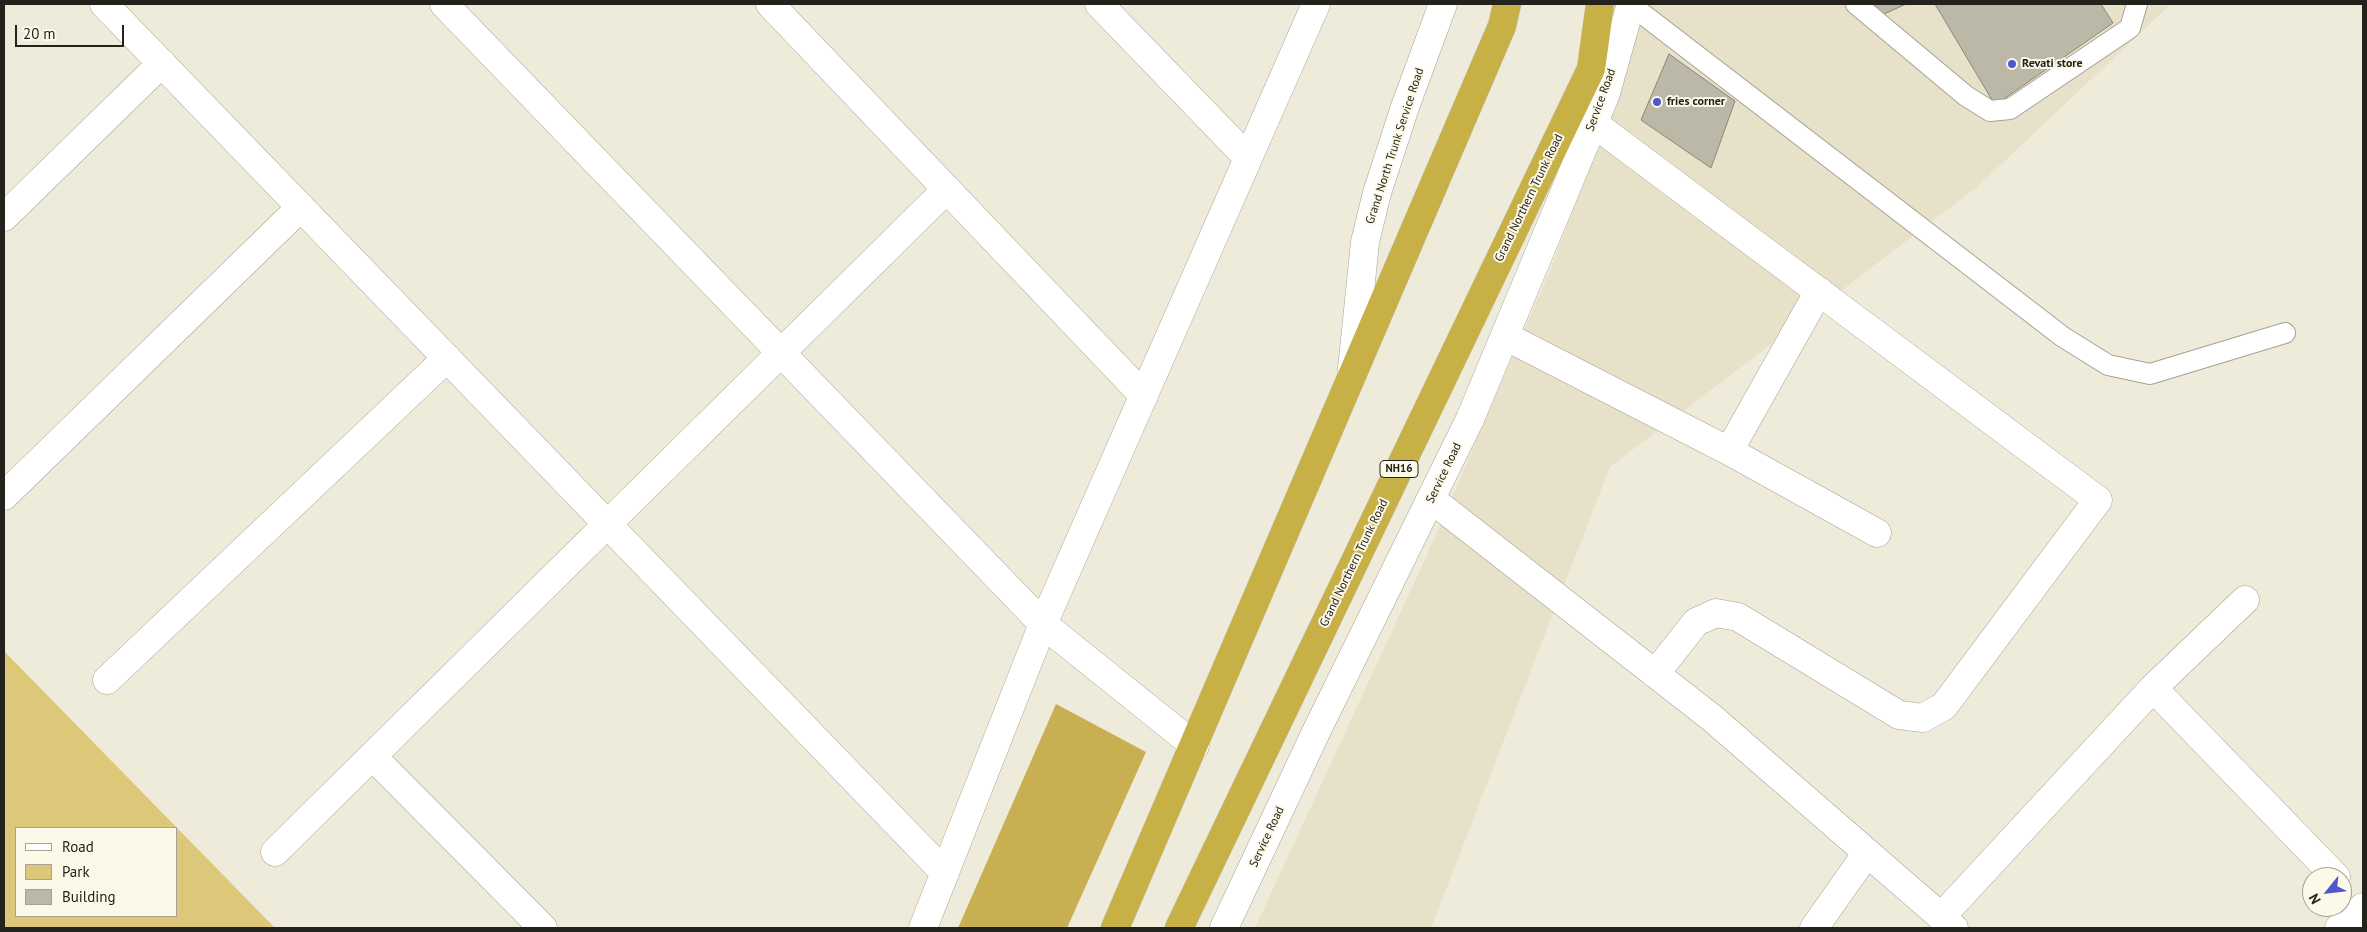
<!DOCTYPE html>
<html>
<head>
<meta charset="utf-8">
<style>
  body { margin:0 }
  #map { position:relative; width:2367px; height:932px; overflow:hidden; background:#efebdb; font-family:"PT Sans",sans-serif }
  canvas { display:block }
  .frame { position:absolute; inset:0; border:5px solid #24221c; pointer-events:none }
  .legend { position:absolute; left:15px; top:827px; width:162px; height:90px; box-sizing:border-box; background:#fdf9e8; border:1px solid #a6a396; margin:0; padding:6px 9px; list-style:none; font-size:15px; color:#24221c }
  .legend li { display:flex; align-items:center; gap:10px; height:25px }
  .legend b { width:25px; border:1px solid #a6a396 }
  .north { position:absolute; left:2302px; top:867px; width:50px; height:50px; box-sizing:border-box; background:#fdf9e8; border:1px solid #a6a396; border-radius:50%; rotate:241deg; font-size:14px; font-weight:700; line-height:20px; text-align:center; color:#24221c }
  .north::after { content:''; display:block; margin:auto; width:18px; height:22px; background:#5057ce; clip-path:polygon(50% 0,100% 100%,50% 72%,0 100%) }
  .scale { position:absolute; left:15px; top:25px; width:109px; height:22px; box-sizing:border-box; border:2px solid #24221c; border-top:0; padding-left:6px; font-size:15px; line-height:18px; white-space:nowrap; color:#24221c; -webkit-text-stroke:4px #fdf9e8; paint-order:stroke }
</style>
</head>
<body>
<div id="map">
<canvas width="2367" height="932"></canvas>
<div class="frame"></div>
<ul class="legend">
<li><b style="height:6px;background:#fff"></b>Road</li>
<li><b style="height:14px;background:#ddc879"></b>Park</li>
<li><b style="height:14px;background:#bcb8a8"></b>Building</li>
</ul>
<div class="north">N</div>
<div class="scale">20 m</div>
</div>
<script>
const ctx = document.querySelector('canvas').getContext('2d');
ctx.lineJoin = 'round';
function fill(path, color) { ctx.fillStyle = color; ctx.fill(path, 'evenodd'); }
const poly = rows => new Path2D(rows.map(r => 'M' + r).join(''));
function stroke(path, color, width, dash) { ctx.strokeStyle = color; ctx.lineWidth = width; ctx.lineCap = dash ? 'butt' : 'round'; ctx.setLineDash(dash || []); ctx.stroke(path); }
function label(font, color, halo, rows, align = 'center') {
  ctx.font = font + ' "PT Sans",sans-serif'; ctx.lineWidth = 4; ctx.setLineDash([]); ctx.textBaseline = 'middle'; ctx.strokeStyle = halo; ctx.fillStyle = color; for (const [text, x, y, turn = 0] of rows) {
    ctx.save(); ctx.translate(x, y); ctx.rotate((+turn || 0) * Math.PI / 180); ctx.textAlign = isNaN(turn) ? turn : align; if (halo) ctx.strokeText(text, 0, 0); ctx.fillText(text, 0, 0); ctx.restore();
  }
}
const built = poly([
  [1639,4,2171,4,1977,187,1610,467,1431,928,1255,928,1427,555,1551,268,1594,156]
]);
const green = poly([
  [4,651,275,928,4,928],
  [16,828,176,828,176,916,16,916]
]);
const forest = poly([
  [1056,704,1146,752,1067,928,958,928]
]);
const building = poly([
  [1863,4,1906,4,1882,15,1863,4],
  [1935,4,2101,4,2113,23,1995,105,1935,4],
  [1669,54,1735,101,1711,168,1641,120,1669,54]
]);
const service = poly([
  [1856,4,1966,96,1990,111,2010,109,2130,28,2137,4],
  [1631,5,2063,337,2108,365,2150,374,2285,333]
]);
const minor = poly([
  [104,4,945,873],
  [444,4,1043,624,1195,746],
  [770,4,1144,396],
  [1099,4,1248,158],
  [1593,123,2098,500,1944,706,1923,718,1899,715,1738,617,1716,613,1696,622,1655,674],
  [4,217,162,63],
  [1819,291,1729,451,1877,533],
  [1505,336,1729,451],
  [4,496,301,207],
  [1431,499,1712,718,1954,928],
  [107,680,447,358],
  [2153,688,2245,600],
  [372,756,543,928],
  [275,852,946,190],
  [1941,917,2153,688,2336,877],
  [923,928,1043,624,1316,4],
  [1814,928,1867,853],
  [2339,928,2363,907]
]);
const tertiary = poly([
  [1352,369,1365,242,1377,193,1405,107,1443,4],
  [1224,928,1317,730,1470,419,1606,93,1631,4]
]);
const trunk = poly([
  [1115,928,1502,26,1507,4],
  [1179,928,1591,69,1600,4]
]);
const markers = [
  [2012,64,5,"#5057ce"],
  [1657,102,5,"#5057ce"]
];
const shields = [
  [1399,469,38]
];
const shieldNames = [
  ["NH16",1399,469]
];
const poiNames = [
  ["Revati store",2022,64],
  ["fries corner",1667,102]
];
const streetNames = [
  ["Service Road",1601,100,-70],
  ["Grand North Trunk Service Road",1395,146,-72],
  ["Grand Northern Trunk Road",1529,198,-64],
  ["Service Road",1444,473,-64],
  ["Grand Northern Trunk Road",1354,563,-64],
  ["Service Road",1267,837,-65]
];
fill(built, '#e7e1c9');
fill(green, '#ddc879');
fill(forest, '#c8b052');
fill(building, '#bcb8a8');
stroke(building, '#8c8879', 1);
stroke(service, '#a6a292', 22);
stroke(minor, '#a6a292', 29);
stroke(tertiary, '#a6a292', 29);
stroke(trunk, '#cfcecd', 29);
stroke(service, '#fff', 20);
stroke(minor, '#fff', 28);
stroke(tertiary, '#fff', 28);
stroke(trunk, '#c7b046', 28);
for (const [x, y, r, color] of markers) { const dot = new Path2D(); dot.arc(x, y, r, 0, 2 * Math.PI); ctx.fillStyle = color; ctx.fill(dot); stroke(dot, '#fdf9e8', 2); }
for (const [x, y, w] of shields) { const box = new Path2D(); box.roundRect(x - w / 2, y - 8.5, w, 17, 4); ctx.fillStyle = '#fdf9e8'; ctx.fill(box); stroke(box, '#24221c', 1); }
label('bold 11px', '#24221c', null, shieldNames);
label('bold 12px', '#24221c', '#fdf9e8', poiNames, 'left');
label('12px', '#24221c', '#fdf9e8', streetNames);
</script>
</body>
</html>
